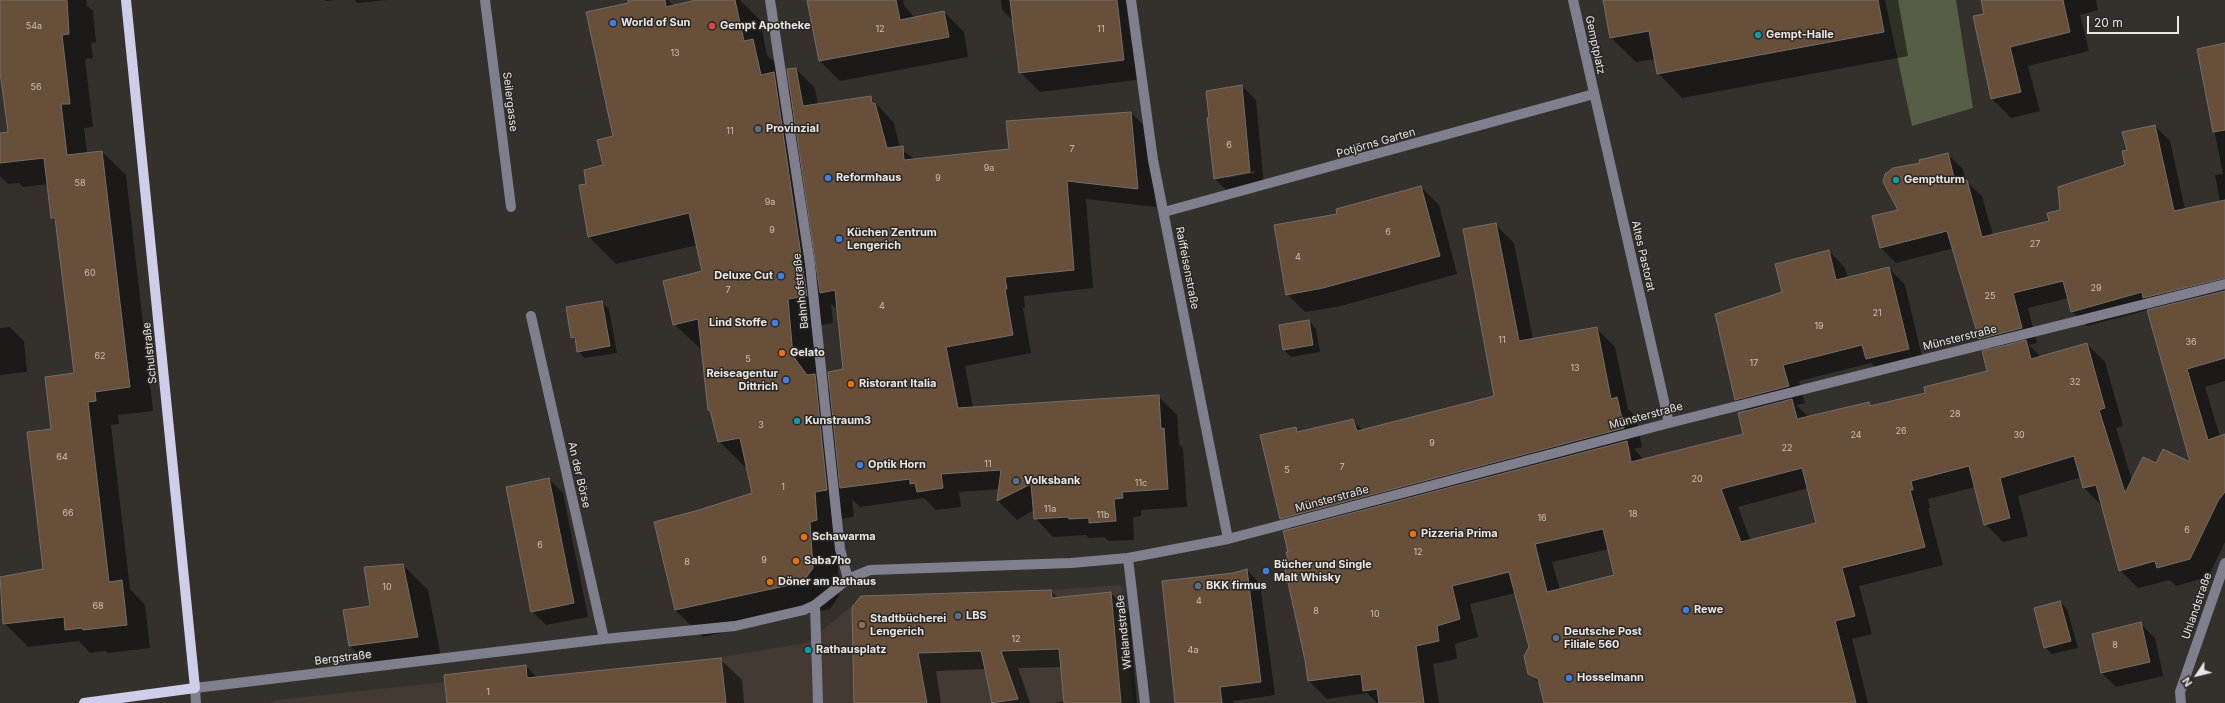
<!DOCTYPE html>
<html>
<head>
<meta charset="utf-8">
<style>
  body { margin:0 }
  #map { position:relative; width:2225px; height:703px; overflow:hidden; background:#34312d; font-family:Inter,sans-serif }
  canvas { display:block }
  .north { position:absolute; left:2177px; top:655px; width:40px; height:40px; -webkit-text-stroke:3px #2a2724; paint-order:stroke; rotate:235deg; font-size:11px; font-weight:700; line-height:16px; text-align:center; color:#e9e6e4 }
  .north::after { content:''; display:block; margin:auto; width:14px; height:18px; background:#e9e6e4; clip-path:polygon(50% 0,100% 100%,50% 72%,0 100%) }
  .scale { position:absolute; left:2087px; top:16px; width:92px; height:18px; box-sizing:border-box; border:2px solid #e9e6e4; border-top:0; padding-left:5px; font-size:12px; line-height:14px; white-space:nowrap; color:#e9e6e4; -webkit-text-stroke:3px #2a2724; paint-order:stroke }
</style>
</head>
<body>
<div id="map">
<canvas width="2225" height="703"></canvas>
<div class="north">N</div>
<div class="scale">20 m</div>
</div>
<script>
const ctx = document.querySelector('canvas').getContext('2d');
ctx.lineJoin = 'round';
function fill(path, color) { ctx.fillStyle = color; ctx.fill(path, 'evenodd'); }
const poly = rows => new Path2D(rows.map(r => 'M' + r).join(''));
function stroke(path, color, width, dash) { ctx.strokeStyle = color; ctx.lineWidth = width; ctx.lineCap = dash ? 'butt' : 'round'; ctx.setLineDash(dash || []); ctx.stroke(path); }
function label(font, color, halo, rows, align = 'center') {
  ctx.font = font + ' Inter,sans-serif'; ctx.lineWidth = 3; ctx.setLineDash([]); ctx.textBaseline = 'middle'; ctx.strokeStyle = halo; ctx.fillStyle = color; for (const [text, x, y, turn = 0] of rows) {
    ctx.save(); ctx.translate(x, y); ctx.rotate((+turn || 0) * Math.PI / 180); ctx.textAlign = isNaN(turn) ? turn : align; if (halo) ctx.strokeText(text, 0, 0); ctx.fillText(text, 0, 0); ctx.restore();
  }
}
const built = poly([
  [1121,585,1133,703,270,703,276,700,445,682,444,675,526,665,527,679,722,657,806,643,851,607,861,596,1051,590]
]);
const green = poly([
  [1885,0,1956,0,1973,108,1912,126]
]);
const shadow = poly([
  [0,0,86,0,87,6,93,11,96,42,91,43,93,58,85,59,93,127,84,128,87,154,102,152,126,175,153,411,118,415,119,424,111,425,130,589,145,605,150,648,108,653,105,651,90,653,79,641,28,647,4,623,0,578,44,570,53,430,76,374,57,223,52,218,48,184,23,187,19,183,8,184,0,176,0,134,9,132,0,64],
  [324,0,338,0,326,1],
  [354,0,387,0,358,3],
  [643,0,668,0,674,6,701,0,740,0,760,20,767,55,780,67,783,82,791,90,796,69,815,88,818,105,870,97,894,123,900,148,915,160,1010,149,1131,113,1150,131,1156,207,1086,199,1093,288,1024,296,1025,308,1023,308,1031,353,965,366,973,408,1158,396,1177,415,1179,444,1183,448,1187,507,1141,510,1141,516,1133,517,1134,540,1109,541,1104,537,1089,538,1086,535,1053,537,1035,518,1034,510,1017,520,998,501,999,489,959,492,961,507,936,510,924,498,860,507,852,499,854,517,841,519,837,549,839,596,830,609,703,637,675,610,655,522,699,511,753,493,748,468,746,468,719,441,711,412,709,409,703,351,674,324,704,271,697,245,616,264,589,237,587,185,604,166,614,137],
  [831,304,838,310,844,370,831,391,820,380,815,326,833,323],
  [808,0,903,0,904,5,915,18,944,12,964,32,968,57,840,81,820,61],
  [1001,0,1134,0,1144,79,1040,92,1020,72,1014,22,1002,10],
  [1604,0,1898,0,1908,56,1682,98,1658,73,1655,59,1636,62,1611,38],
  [1982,0,2096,0,2098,10,2080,15,2089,51,2028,66,2040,111,2011,118,1992,99,1985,14],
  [2225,44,2225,381,2205,387,2220,437,2225,436,2225,542,2208,577,2176,586,2170,580,2138,588,2120,570,2102,506,2084,488,2081,477,2018,496,2028,536,2003,542,1985,524,1975,487,1928,499,1930,508,1928,508,1943,565,1859,586,1872,634,1852,639,1868,703,1545,703,1540,684,1529,673,1530,647,1515,593,1470,604,1478,637,1455,644,1457,659,1433,664,1439,703,1377,703,1367,693,1327,699,1309,681,1289,553,1293,530,1281,518,1295,428,1300,433,1353,421,1363,430,1496,396,1495,224,1514,243,1533,339,1596,328,1615,347,1628,409,1636,417,1642,447,1634,449,1644,460,1744,435,1747,411,1735,399,1783,293,1829,251,1845,268,1848,279,1889,268,1905,285,1924,365,1883,375,1871,363,1799,381,1805,403,1796,405,1809,417,1868,403,1872,407,1926,394,1989,371,1991,350,1980,338,1954,248,1896,263,1881,248,1921,164,1947,154,1963,169,1966,181,1982,196,1993,235,2051,221,2062,211,2126,165,2128,151,2155,126,2170,141,2185,209,2220,202,2215,175,2223,174,2198,50],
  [2069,298,2071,311,2087,326,2148,310,2191,464,2156,465,2132,480,2116,428,2123,426,2105,362,2087,344,2041,357,2029,345,2037,343,2028,308],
  [1808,488,1817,524,1751,541,1738,507],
  [1609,549,1615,576,1560,590,1552,562],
  [1242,86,1256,100,1264,186,1229,193,1215,179],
  [1255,171,1255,173,1226,178,1226,176],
  [1421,187,1439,205,1457,274,1341,306,1305,312,1287,294,1339,215],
  [602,302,609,309,617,353,585,358,578,351,576,341,572,337],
  [1309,321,1316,329,1320,352,1291,357,1284,350],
  [10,327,24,341,27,372,0,375,0,328],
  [549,479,563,493,588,617,546,625,532,611],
  [403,565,428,590,442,662,375,671,350,646,344,611,371,607],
  [1247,570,1260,584,1275,695,1233,701,1234,703,1176,703,1233,574],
  [1051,591,1058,598,1111,593,1129,611,1137,703,1055,703,1064,701,1061,667,1018,668,1030,703,993,703,986,669,936,671,941,703,855,703,853,607],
  [2060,602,2067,609,2078,648,2052,654,2045,647],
  [2141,624,2155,638,2163,676,2116,687,2102,673,2093,635],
  [720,659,742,680,744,703,448,703,526,666,538,678]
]);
const building = poly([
  [0,0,67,0,69,34,62,35,70,104,61,104,67,155,102,151,130,387,95,392,96,401,88,402,109,582,122,580,127,625,83,630,83,628,65,630,64,617,3,624,0,577,43,569,27,432,51,429,45,377,74,373,55,218,51,218,44,158,0,163,0,133,8,132,0,72,0,0],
  [628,0,665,0,666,7,696,0,735,0,744,41,753,39,761,75,774,72,807,296,788,299,793,356,807,375,815,374,827,490,815,492,817,520,810,522,813,568,803,582,675,610,654,522,699,510,752,493,740,438,718,442,710,410,708,410,698,319,673,325,663,281,702,271,689,213,588,237,579,185,586,184,584,170,603,165,597,140,613,136,586,12,628,3,628,0],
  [807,0,896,0,900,20,944,11,949,37,819,61,807,0],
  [1010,0,1117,0,1124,60,1019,73,1010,0],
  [1603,0,1878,0,1884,32,1657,74,1649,31,1610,38,1603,0],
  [1981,0,2063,0,2070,32,2010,47,2021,92,1991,99,1973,16,1984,14,1981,0],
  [2225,43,2225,130,2213,132,2197,49,2225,43],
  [796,68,803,106,871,96,872,103,875,103,887,148,903,146,904,160,1009,149,1006,121,1131,112,1138,189,1067,181,1074,270,1005,277,1007,289,1005,289,1013,335,946,347,958,408,1159,395,1161,429,1164,428,1168,489,1122,492,1123,498,1114,499,1116,521,1089,523,1089,518,1069,519,1068,517,1034,519,1031,484,997,501,1001,470,941,474,943,488,917,492,915,483,910,484,910,479,840,488,828,372,843,369,835,290,820,293,787,69,796,68],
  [1242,85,1250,172,1214,179,1207,118,1209,118,1206,91,1242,85],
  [2155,125,2174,211,2225,200,2225,278,2143,298,2142,292,2071,312,2063,281,2013,293,2022,328,1979,339,1947,231,1880,248,1872,216,1898,210,1883,182,1885,174,1893,168,1920,163,1919,160,1948,153,1955,182,1967,180,1982,237,2049,221,2047,213,2060,210,2058,187,2125,165,2122,151,2127,150,2122,132,2155,125],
  [1421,186,1440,256,1323,288,1286,295,1274,225,1337,214,1336,209,1421,186],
  [1496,223,1519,341,1597,327,1611,399,1617,397,1624,428,1280,519,1260,435,1296,427,1297,432,1353,419,1357,431,1494,396,1463,229,1496,223],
  [1829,250,1836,280,1889,267,1909,349,1866,359,1862,345,1783,365,1789,386,1735,400,1715,314,1782,292,1775,264,1829,250],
  [2225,291,2225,358,2187,369,2208,440,2225,434,2225,492,2218,501,2190,559,2157,568,2155,561,2119,571,2096,485,2083,488,2074,456,2000,478,2010,518,1984,525,1969,466,1911,481,1913,490,1910,490,1925,547,1842,568,1855,616,1835,621,1856,703,1544,703,1538,679,1528,674,1524,656,1529,647,1509,572,1452,586,1460,619,1437,626,1439,641,1416,646,1424,703,1379,703,1377,689,1363,691,1361,674,1308,681,1305,660,1283,560,1288,559,1286,552,1288,552,1283,531,1627,441,1631,462,1743,434,1738,413,1792,399,1797,419,1869,402,1870,406,1925,393,1924,387,1987,371,1982,351,2026,340,2031,359,2087,343,2105,408,2099,410,2125,493,2143,457,2156,463,2163,449,2190,462,2147,310,2225,291],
  [1802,468,1816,523,1741,542,1721,489,1802,468],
  [1603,529,1614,575,1547,592,1535,544,1603,529],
  [602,301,610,346,577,352,575,337,571,338,566,307,602,301],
  [1309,320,1313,345,1283,350,1279,325,1309,320],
  [549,478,574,603,531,612,506,487,549,478],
  [403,564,418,637,349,646,343,610,370,606,364,567,403,564],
  [1247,569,1261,682,1220,687,1222,703,1175,703,1162,581,1233,573,1247,569],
  [1051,590,1052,598,1111,592,1121,703,1064,703,1059,649,1001,651,1018,699,992,703,981,651,918,653,927,703,854,703,852,607,861,596,1051,590],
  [2060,601,2071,641,2044,648,2034,608,2060,601],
  [2141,622,2150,662,2101,673,2092,634,2141,622],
  [721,658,726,703,447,703,444,675,526,665,527,678,721,658]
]);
const minor = poly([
  [485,0,511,207],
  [770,0,810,264,840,549,848,579],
  [1131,0,1153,160,1228,539],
  [1573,0,1669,423],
  [1164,212,1594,94],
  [531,316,604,639],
  [1128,558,1145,703],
  [815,605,818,703],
  [196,703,195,688,604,639,735,626,804,610,815,605,848,579,870,570,1071,563,1128,558,1228,539,1669,423,2225,284],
  [2181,703,2180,692,2225,563]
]);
const major = poly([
  [84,703,195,688,126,0]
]);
const markers = [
  [613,23,4,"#3f7fe0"],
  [712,26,4,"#e0444e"],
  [1758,35,4,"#0f9aa8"],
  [758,129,4,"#5c6f8a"],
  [828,178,4,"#3f7fe0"],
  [1896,180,4,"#0f9aa8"],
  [839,239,4,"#3f7fe0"],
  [781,276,4,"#3f7fe0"],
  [775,323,4,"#3f7fe0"],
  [782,353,4,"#e8710a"],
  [786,380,4,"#3f7fe0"],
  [851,384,4,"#e8710a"],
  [797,421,4,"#0f9aa8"],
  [860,465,4,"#3f7fe0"],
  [1016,481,4,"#5c6f8a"],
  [1413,534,4,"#e8710a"],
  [804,537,4,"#e8710a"],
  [796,561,4,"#e8710a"],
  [1266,571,4,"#3f7fe0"],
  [770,582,4,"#e8710a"],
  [1198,586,4,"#5c6f8a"],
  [1686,610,4,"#3f7fe0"],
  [958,616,4,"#5c6f8a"],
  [862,625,4,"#8d6e63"],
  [1556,638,4,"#5c6f8a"],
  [808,650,4,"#0f9aa8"],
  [1569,678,4,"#3f7fe0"]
];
const numberNames = [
  ["54a",34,26],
  ["12",880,29],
  ["11",1101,29],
  ["13",675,53],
  ["56",36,87],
  ["11",730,131],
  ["6",1229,145],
  ["7",1072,149],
  ["9a",989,168],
  ["9",938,178],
  ["58",80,183],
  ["9a",770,202],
  ["9",772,230],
  ["6",1388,232],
  ["27",2035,244],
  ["4",1298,257],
  ["60",90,273],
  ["29",2096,288],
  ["7",728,290],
  ["25",1990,296],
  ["4",882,306],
  ["21",1877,313],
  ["19",1819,326],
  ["11",1502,340],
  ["36",2191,342],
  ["62",100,356],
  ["5",748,359],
  ["17",1754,363],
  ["13",1575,368],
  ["32",2075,382],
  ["28",1955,414],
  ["3",761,425],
  ["26",1901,431],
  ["24",1856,435],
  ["30",2019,435],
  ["9",1432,443],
  ["22",1787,448],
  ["64",62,457],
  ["11",988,464],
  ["7",1342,467],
  ["5",1287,470],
  ["20",1697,479],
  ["11c",1141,483],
  ["1",783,487],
  ["11a",1050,509],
  ["66",68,513],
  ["18",1633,514],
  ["11b",1103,515],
  ["16",1542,518],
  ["6",2187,530],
  ["6",540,545],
  ["12",1418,552],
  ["9",764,560],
  ["8",687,562],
  ["10",387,587],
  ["4",1199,601],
  ["68",98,606],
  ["8",1316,611],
  ["10",1375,614],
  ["12",1016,639],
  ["8",2115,645],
  ["4a",1193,650],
  ["1",488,692]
];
const poiNames = [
  ["World of Sun",621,23],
  ["Gempt Apotheke",720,26],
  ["Gempt-Halle",1766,35],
  ["Provinzial",766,129],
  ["Reformhaus",836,178],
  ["Gemptturm",1904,180],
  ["Küchen Zentrum",847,233],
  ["Lengerich",847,246],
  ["Deluxe Cut",773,276,"right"],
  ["Lind Stoffe",767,323,"right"],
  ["Gelato",790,353],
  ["Reiseagentur",778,374,"right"],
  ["Dittrich",778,387,"right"],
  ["Ristorant Italia",859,384],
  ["Kunstraum3",805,421],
  ["Optik Horn",868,465],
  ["Volksbank",1024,481],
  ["Pizzeria Prima",1421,534],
  ["Schawarma",812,537],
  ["Saba7ho",804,561],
  ["Bücher und Single",1274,565],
  ["Malt Whisky",1274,578],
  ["Döner am Rathaus",778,582],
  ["BKK firmus",1206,586],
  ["Rewe",1694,610],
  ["LBS",966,616],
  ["Stadtbücherei",870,619],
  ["Lengerich",870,632],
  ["Deutsche Post",1564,632],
  ["Filiale 560",1564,645],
  ["Rathausplatz",816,650],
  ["Hosselmann",1577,678]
];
const streetNames = [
  ["Gemptplatz",1595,45,78],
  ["Seilergasse",510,102,83],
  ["Potjörns Garten",1376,143,-16],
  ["Altes Pastorat",1643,256,77],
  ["Raiffeisenstraße",1187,268,79],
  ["Bahnhofstraße",801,291,-96],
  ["Münsterstraße",1960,338,-14],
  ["Schulstraße",150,353,-96],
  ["Münsterstraße",1646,416,-15],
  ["An der Börse",579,475,77],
  ["Münsterstraße",1332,499,-15],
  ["Uhlandstraße",2197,606,-71],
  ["Wielandstraße",1124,632,-96],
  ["Bergstraße",343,658,-7]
];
fill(built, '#423a33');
fill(green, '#565e46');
fill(shadow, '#0007');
fill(building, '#684f39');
stroke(building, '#736e6b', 1);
stroke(minor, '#807f8e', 10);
stroke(major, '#d0cdea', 10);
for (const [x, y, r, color] of markers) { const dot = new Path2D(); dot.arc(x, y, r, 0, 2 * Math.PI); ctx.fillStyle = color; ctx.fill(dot); stroke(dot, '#2a2724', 1.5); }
label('9px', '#c9c0b9', null, numberNames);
label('bold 11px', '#e9e6e4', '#2a2724', poiNames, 'left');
label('11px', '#e9e6e4', '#2a2724', streetNames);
</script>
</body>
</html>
